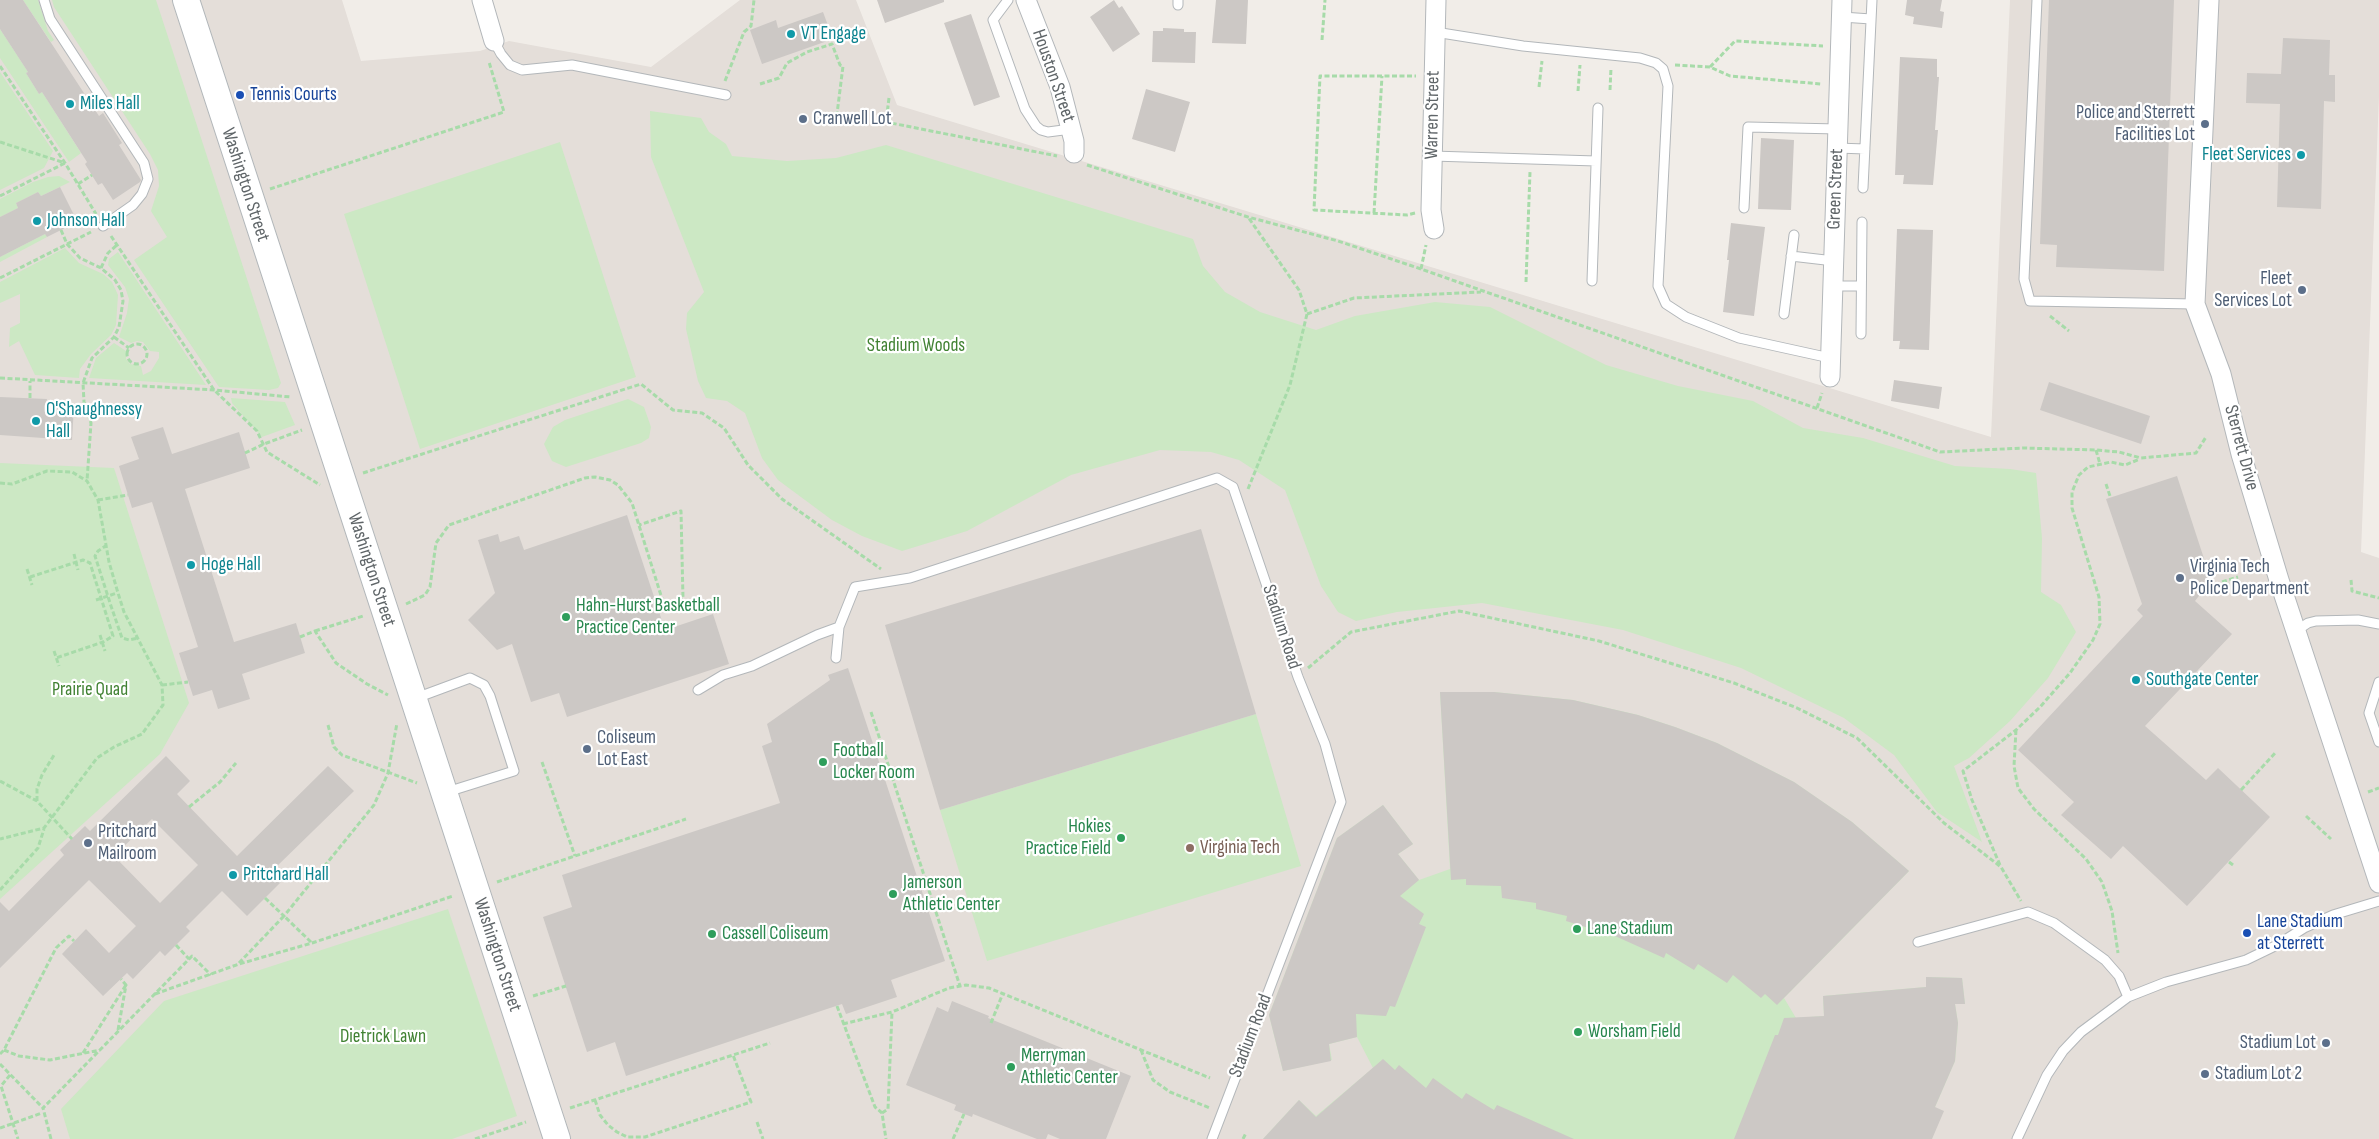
<!DOCTYPE html>
<html>
<head>
<meta charset="utf-8">
<style>
  body { margin:0 }
  canvas { display:block; background:#f1ede8 }
</style>
</head>
<body>
<canvas width="2379" height="1139"></canvas>
<script>
const ctx = document.querySelector('canvas').getContext('2d');
ctx.lineJoin = 'round';
function fill(path, color) { ctx.fillStyle = color; ctx.fill(path, 'evenodd'); }
const poly = rows => new Path2D(rows.map(r => 'M' + r).join(''));
function stroke(path, color, width, dash) { ctx.strokeStyle = color; ctx.lineWidth = width; ctx.lineCap = dash ? 'butt' : 'round'; ctx.setLineDash(dash || []); ctx.stroke(path); }
function label(font, color, halo, rows, align = 'center') {
  ctx.font = font + ' "Sofia Sans Condensed",sans-serif'; ctx.lineWidth = 4.5; ctx.setLineDash([]); ctx.textBaseline = 'middle'; ctx.strokeStyle = halo; ctx.fillStyle = color; for (const [text, x, y, turn = 0] of rows) {
    ctx.save(); ctx.translate(x, y); ctx.rotate((+turn || 0) * Math.PI / 180); ctx.textAlign = isNaN(turn) ? turn : align; if (halo) ctx.strokeText(text, 0, 0); ctx.fillText(text, 0, 0); ctx.restore();
  }
}
const education = poly([
  [0,0,342,0,361,61,480,51,509,41,651,67,740,0,856,0,897,105,1991,437,2010,0,2379,0,2379,96,2361,552,2379,558,2379,1139,0,1139]
]);
const green = poly([
  [23,0,38,0,48,31,54,40,51,42],
  [52,0,156,0,281,383,278,388,269,390,219,387,134,260,167,237,151,211,159,186,158,170,150,154,54,7],
  [0,29,28,72,26,73,39,94,42,92,81,153,69,162,0,58],
  [0,72,53,151,44,168,0,190],
  [650,111,701,118,709,132,726,144,732,156,787,161,836,158,886,145,1193,239,1203,266,1225,292,1260,312,1316,330,1355,316,1435,302,1490,307,1606,365,1678,386,1753,401,1803,428,1863,438,1955,466,2010,469,2036,473,2042,538,2041,592,2061,605,2076,632,2048,678,2010,721,1969,758,1954,766,1982,842,1937,812,1894,755,1844,718,1741,668,1623,630,1482,603,1397,612,1356,621,1338,612,1321,586,1285,490,1239,460,1211,452,1160,450,1071,475,967,531,902,551,862,536,832,520,778,480,762,458,745,413,727,401,706,398,698,381,686,329,687,313,704,292,651,157],
  [560,142,636,377,420,449,344,214],
  [59,176,70,182,41,196,38,192,16,203,18,208,0,217,0,199,33,182,48,177],
  [45,234,47,237,0,262,0,257],
  [65,248,79,263,103,274,112,282,118,295,116,325,111,335,91,354,80,369,79,378,35,375,19,341,9,347,10,328,20,323,20,294,0,303,0,282],
  [118,252,206,385,89,378,96,358,114,343,126,351,126,359,130,364,141,366,143,375,151,371,159,358,159,352,150,351,143,342,137,341,131,343,119,337,127,313,129,299,125,287,108,265,109,259],
  [231,398,285,402,295,425,262,437,232,403],
  [628,399,644,407,651,427,649,438,641,443,566,467,552,461,544,444,553,427,565,420],
  [0,463,114,468,189,703,160,754,0,899],
  [1440,692,1494,692,1573,700,1638,715,1675,727,1717,743,1794,782,1852,822,1909,871,1784,998,1796,1018,1824,1016,1823,996,1926,987,1926,977,1962,978,1965,1004,1955,1004,1958,1023,1955,1061,1935,1107,1932,1139,1263,1139,1299,1100,1316,1116,1373,1068,1357,1037,1329,1044,1332,1060,1283,1071,1269,1015,1337,838,1383,805,1413,844,1398,854,1419,880,1450,869],
  [1256,714,1301,866,987,961,940,810],
  [448,909,517,1116,452,1139,70,1139,61,1109,164,1001]
]);
const building = poly([
  [0,0,23,0,99,116,103,113,122,143,119,145,141,180,140,182,113,200,102,183,98,185,85,164,87,162,42,92,39,94,26,73,28,72,0,29],
  [877,0,944,0,944,2,885,23],
  [1114,0,1119,8,1122,6,1140,34,1113,52,1090,17],
  [1216,0,1248,0,1246,44,1212,43],
  [1907,0,1942,0,1940,11,1944,12,1942,28,1913,24,1914,17,1905,15],
  [2049,0,2174,0,2164,271,2056,267,2057,245,2040,244],
  [823,12,833,39,762,64,750,30,776,20,778,28],
  [971,14,1000,97,974,106,944,23],
  [1163,28,1184,29,1184,32,1196,32,1195,63,1152,62,1153,31,1163,31],
  [2283,38,2330,40,2329,75,2335,75,2335,102,2324,101,2321,209,2277,207,2280,104,2246,103,2247,73,2281,74],
  [1900,57,1937,59,1937,77,1939,77,1935,130,1938,130,1933,185,1903,184,1904,175,1895,175],
  [1146,89,1190,102,1175,152,1132,139],
  [1761,138,1794,140,1791,210,1758,209],
  [60,187,75,217,73,219,75,223,47,237,45,234,0,257,0,217,18,208,16,203,38,192,41,196],
  [1731,223,1765,227,1754,316,1723,312,1729,260,1727,260],
  [1897,229,1933,230,1929,350,1899,349,1900,341,1893,341],
  [1894,380,1942,387,1939,409,1891,401],
  [2049,382,2150,416,2141,444,2040,410],
  [0,397,47,399,46,404,74,406,72,440,0,435],
  [163,427,172,454,239,432,250,468,185,489,234,642,296,623,305,653,242,674,250,699,218,709,212,690,193,696,179,653,198,647,152,502,132,508,119,466,139,459,131,437],
  [2177,476,2211,580,2195,601,2232,634,2145,726,2206,780,2218,768,2270,817,2187,906,2123,846,2111,859,2061,815,2074,802,2018,750,2143,616,2137,610,2142,604,2106,499],
  [627,515,665,630,713,614,729,664,567,717,559,693,531,702,512,644,497,650,468,620,495,593,478,540,498,534,500,542,519,536,524,550],
  [1201,529,1256,714,940,810,885,625],
  [848,668,945,961,891,980,897,997,846,1014,842,1004,626,1076,615,1042,587,1052,543,917,572,907,562,875,780,803,762,746,772,742,767,724,830,680,828,675],
  [1440,692,1494,692,1573,700,1638,715,1675,727,1717,743,1794,782,1852,822,1909,871,1777,1005,1765,994,1761,998,1733,975,1727,983,1698,964,1694,970,1666,953,1664,958,1615,936,1566,921,1567,916,1536,909,1536,903,1502,898,1501,886,1466,885,1466,879,1451,880],
  [166,756,190,781,177,794,237,856,328,766,354,791,273,870,283,880,247,916,222,891,186,927,190,931,165,956,160,951,133,979,127,973,103,996,62,954,86,929,109,953,136,926,89,880,0,968,0,902,9,911,64,855,60,850,85,826,90,831],
  [152,819,198,865,160,903,114,856],
  [1383,805,1413,844,1398,854,1419,880,1400,896,1424,914,1419,924,1426,927,1395,1007,1390,1006,1386,1016,1356,1014,1357,1037,1329,1044,1331,1061,1283,1071,1269,1015,1337,838],
  [1926,977,1962,978,1965,1004,1955,1004,1958,1023,1955,1061,1935,1107,1944,1111,1932,1139,1734,1139,1775,1035,1778,1035,1784,1018,1824,1016,1823,996,1926,987],
  [952,1001,989,1016,988,1018,1131,1076,1106,1139,1060,1139,1048,1134,1046,1139,1037,1139,973,1114,972,1117,954,1110,956,1105,906,1085,937,1007,948,1012],
  [1383,1059,1395,1070,1399,1065,1426,1088,1433,1078,1462,1099,1466,1093,1494,1110,1497,1105,1574,1139,1263,1139,1299,1100,1316,1117]
]);
const path = poly([
  [1322,40,1325,0],
  [1675,65,1710,67,1730,76,1821,84],
  [0,66,65,163,96,214],
  [1710,67,1735,41,1823,46],
  [725,81,744,32,751,26,754,0],
  [760,84,779,78,787,63,807,52,832,44,840,65,843,66,837,114],
  [1539,87,1542,61],
  [1610,90,1611,68],
  [1578,91,1580,65],
  [889,98,886,122,1057,156],
  [0,142,65,163],
  [1087,165,1248,217,1338,241,1421,269,1940,452,2023,448,2096,450,2119,452,2141,458,2196,453,2206,437],
  [78,184,92,175],
  [270,189,504,112,489,62],
  [0,196,65,163],
  [1374,213,1382,76],
  [1415,213,1407,215,1314,210,1320,76,1416,76],
  [61,230,67,244,80,258,101,268,115,280,121,290,123,301,119,327,114,337,92,358,83,383,84,402,91,423,87,481],
  [111,236,214,390,257,431,267,452,320,485],
  [101,268,108,253,117,245],
  [1421,269,1426,245],
  [0,278,91,232],
  [1526,282,1530,172],
  [1307,314,1354,298,1481,292],
  [2050,316,2069,331],
  [114,337,129,348],
  '127 354a10 10 0 1 1 20 0a10 10 0 1 1-20 0Z',
  [0,378,214,390,291,397],
  [30,398,30,381],
  [1817,408,1822,393],
  [2096,450,2100,464],
  [245,453,264,444,302,430],
  [363,473,641,384,673,410,702,413,724,428,748,465,782,499,881,569],
  [0,483,12,484,47,471,72,472,87,481,98,500,109,562,118,593,124,612,162,685,163,705,142,734,114,747,97,758,44,828,0,839],
  [2106,484,2110,496],
  [1248,489,1290,385,1307,314,1299,290,1248,217],
  [98,500,128,495],
  [107,545,98,551,95,556,111,606,122,638,129,640,138,638],
  [74,554,78,570],
  [27,569,32,585],
  [30,577,83,560,90,563,113,636,103,642,56,658],
  [2351,580,2352,591,2379,598],
  [2222,582,2238,577],
  [96,600,117,593],
  [406,604,425,595,430,587,436,543,449,525,585,478,595,477,610,480,618,485,632,503,664,605,683,599,681,511,639,525],
  [315,631,363,616],
  [100,635,105,651],
  [300,637,315,631,336,663,367,684,388,695],
  [54,651,59,666],
  [1308,668,1351,632,1459,611,1599,641,1734,683,1797,708,1857,738,1944,823,2001,867,2021,901],
  [162,685,188,682],
  [871,712,960,986],
  [328,725,334,747,342,755,417,783],
  [2016,730,2014,766,2018,788,2034,809,2086,859,2102,882,2112,911,2118,953],
  [542,762,575,856],
  [0,781,37,801,72,839],
  [2241,790,2276,752],
  [2368,792,2379,788],
  [37,801,37,789,42,775,54,755],
  [189,807,220,782,236,763],
  [2306,816,2331,839],
  [2229,862,2233,865],
  [2000,865,1972,800,1963,771,2016,730,2040,707,2070,673,2093,640,2100,624,2099,597,2072,508,2072,492,2079,475,2088,467,2111,462,2125,465,2140,459],
  [497,882,686,819],
  [0,890,38,848,44,829],
  [265,898,284,916,374,805,388,773,397,723],
  [176,945,189,959],
  [239,963,284,916,312,943],
  [155,994,239,964,312,943,453,896],
  [533,996,566,986],
  [837,1006,875,1107,882,1113,886,1139],
  [991,1023,1003,993],
  [843,1024,892,1012,949,988,966,985,989,988,1210,1078],
  [118,1030,126,985,121,979],
  [4,1050,19,1056,50,1060,100,1050],
  [1141,1050,1153,1080,1170,1092,1210,1108],
  [83,1053,126,985],
  [0,1054,4,1050,56,948,69,936,74,941],
  [0,1064,43,1108],
  [10,1075,1,1086,18,1139],
  [595,1100,600,1115,608,1125,617,1132,627,1137,645,1137,751,1102,733,1055],
  [570,1108,770,1043],
  [882,1113,888,1109,892,1012],
  [757,1122,763,1139],
  [0,1128,42,1113],
  [51,1139,43,1108,192,956,211,975],
  [475,1139,526,1122],
  [953,1139,964,1114],
  [1243,1139,1246,1133]
]);
const service = poly([
  [44,0,50,19,144,163,148,179,142,194,133,205,103,226],
  [1008,0,993,20,1025,109,1036,126,1041,130,1048,132,1071,129],
  [2037,0,2024,279,2030,301,2195,304],
  [1178,5,1178,0],
  [1842,17,1871,19],
  [1435,32,1523,46,1640,58,1656,63,1663,69,1668,86,1658,286,1666,304,1686,317,1739,338,1830,358],
  [494,41,501,54,510,65,522,70,572,65,726,95],
  [1837,148,1865,149],
  [1432,156,1596,161],
  [1863,188,1872,0],
  [1744,208,1748,127,1838,129],
  [1791,256,1834,261],
  [1592,281,1598,108],
  [1833,286,1861,286],
  [1784,314,1794,235],
  [1861,334,1862,222],
  [2296,631,2308,623,2316,621,2358,620,2379,624],
  [836,658,839,627,855,587,910,578,1217,478,1233,487,1298,677,1325,744,1341,802,1212,1139],
  [2379,682,2369,713,2379,742],
  [698,690,723,675,752,666,817,635,839,627],
  [416,698,470,678,484,685,490,696,514,771,447,792],
  [1918,942,2028,912,2054,923,2105,960,2119,976,2128,997],
  [2017,1139,2047,1075,2063,1051,2081,1032,2128,997,2166,982,2246,960,2277,945,2304,928,2333,915,2379,901]
]);
const minor = poly([
  [482,0,494,41],
  [1026,0,1060,87,1074,141,1074,153],
  [2209,0,2195,304,2221,374,2241,454,2279,580,2379,883],
  [1434,229,1431,210,1436,0],
  [1830,377,1842,0]
]);
const secondary = poly([
  [186,0,557,1139]
]);
const markers = [
  [791,34,5,"#0f9aa8"],
  [240,95,5,"#1a4fb4"],
  [70,104,5,"#0f9aa8"],
  [803,119,5,"#5c6f8a"],
  [2205,124,5,"#5c6f8a"],
  [2301,155,5,"#0f9aa8"],
  [37,221,5,"#0f9aa8"],
  [2302,290,5,"#5c6f8a"],
  [36,421,5,"#0f9aa8"],
  [191,565,5,"#0f9aa8"],
  [2180,578,5,"#5c6f8a"],
  [566,617,5,"#2e9e5b"],
  [2136,680,5,"#0f9aa8"],
  [587,749,5,"#5c6f8a"],
  [823,762,5,"#2e9e5b"],
  [1121,838,5,"#2e9e5b"],
  [88,843,5,"#5c6f8a"],
  [1190,848,5,"#8d6e63"],
  [233,875,5,"#0f9aa8"],
  [893,894,5,"#2e9e5b"],
  [1577,929,5,"#2e9e5b"],
  [2247,933,5,"#1a4fb4"],
  [712,934,5,"#2e9e5b"],
  [1578,1032,5,"#2e9e5b"],
  [2326,1043,5,"#5c6f8a"],
  [1011,1067,5,"#2e9e5b"],
  [2205,1074,5,"#5c6f8a"]
];
const cultureNames = [
  ["VT Engage",801,34],
  ["Miles Hall",80,104],
  ["Fleet Services",2291,155,"right"],
  ["Johnson Hall",47,221],
  ["O'Shaughnessy",46,410],
  ["Hall",46,432],
  ["Hoge Hall",201,565],
  ["Southgate Center",2146,680],
  ["Pritchard Hall",243,875]
];
const streetNames = [
  ["Houston Street",1053,76,71],
  ["Warren Street",1433,115,-89],
  ["Washington Street",245,185,72],
  ["Green Street",1836,189,-88],
  ["Sterrett Drive",2241,448,75],
  ["Washington Street",371,570,72],
  ["Stadium Road",1281,627,72],
  ["Washington Street",497,955,72],
  ["Stadium Road",1251,1036,-69]
];
const transitNames = [
  ["Tennis Courts",250,95],
  ["Lane Stadium",2257,922],
  ["at Sterrett",2257,944]
];
const serviceNames = [
  ["Police and Sterrett",2195,113,"right"],
  ["Facilities Lot",2195,135,"right"],
  ["Cranwell Lot",813,119],
  ["Fleet",2292,279,"right"],
  ["Services Lot",2292,301,"right"],
  ["Virginia Tech",2190,567],
  ["Police Department",2190,589],
  ["Coliseum",597,738],
  ["Lot East",597,760],
  ["Pritchard",98,832],
  ["Mailroom",98,854],
  ["Stadium Lot",2316,1043,"right"],
  ["Stadium Lot 2",2215,1074]
];
const parkNames = [
  ["Stadium Woods",916,346],
  ["Prairie Quad",90,690],
  ["Dietrick Lawn",383,1037]
];
const leisureNames = [
  ["Hahn-Hurst Basketball",576,606],
  ["Practice Center",576,628],
  ["Football",833,751],
  ["Locker Room",833,773],
  ["Hokies",1111,827,"right"],
  ["Practice Field",1111,849,"right"],
  ["Jamerson",903,883],
  ["Athletic Center",903,905],
  ["Lane Stadium",1587,929],
  ["Cassell Coliseum",722,934],
  ["Worsham Field",1588,1032],
  ["Merryman",1021,1056],
  ["Athletic Center",1021,1078]
];
const educationNames = [
  ["Virginia Tech",1200,848]
];
fill(education, '#e4ded9');
fill(green, '#cce8c4');
fill(building, '#ccc8c5');
stroke(service, '#b3b7ba', 11);
stroke(minor, '#b3b7ba', 21);
stroke(secondary, '#b2b7ba', 28);
stroke(path, '#a7dba9', 3, [5, 2.5]);
stroke(service, '#fff', 9);
stroke(minor, '#fff', 19);
stroke(secondary, '#fff', 26);
for (const [x, y, r, color] of markers) { const dot = new Path2D(); dot.arc(x, y, r, 0, 2 * Math.PI); ctx.fillStyle = color; ctx.fill(dot); stroke(dot, '#fff', 2); }
label('19px', '#0d838f', '#fff', cultureNames, 'left');
label('19px', '#5f6568', '#fff', streetNames);
label('19px', '#164399', '#fff', transitNames, 'left');
label('19px', '#4e5e75', '#fff', serviceNames, 'left');
label('19px', '#418233', '#fff', parkNames);
label('19px', '#27864d', '#fff', leisureNames, 'left');
label('19px', '#785e54', '#fff', educationNames, 'left');
</script>
</body>
</html>
